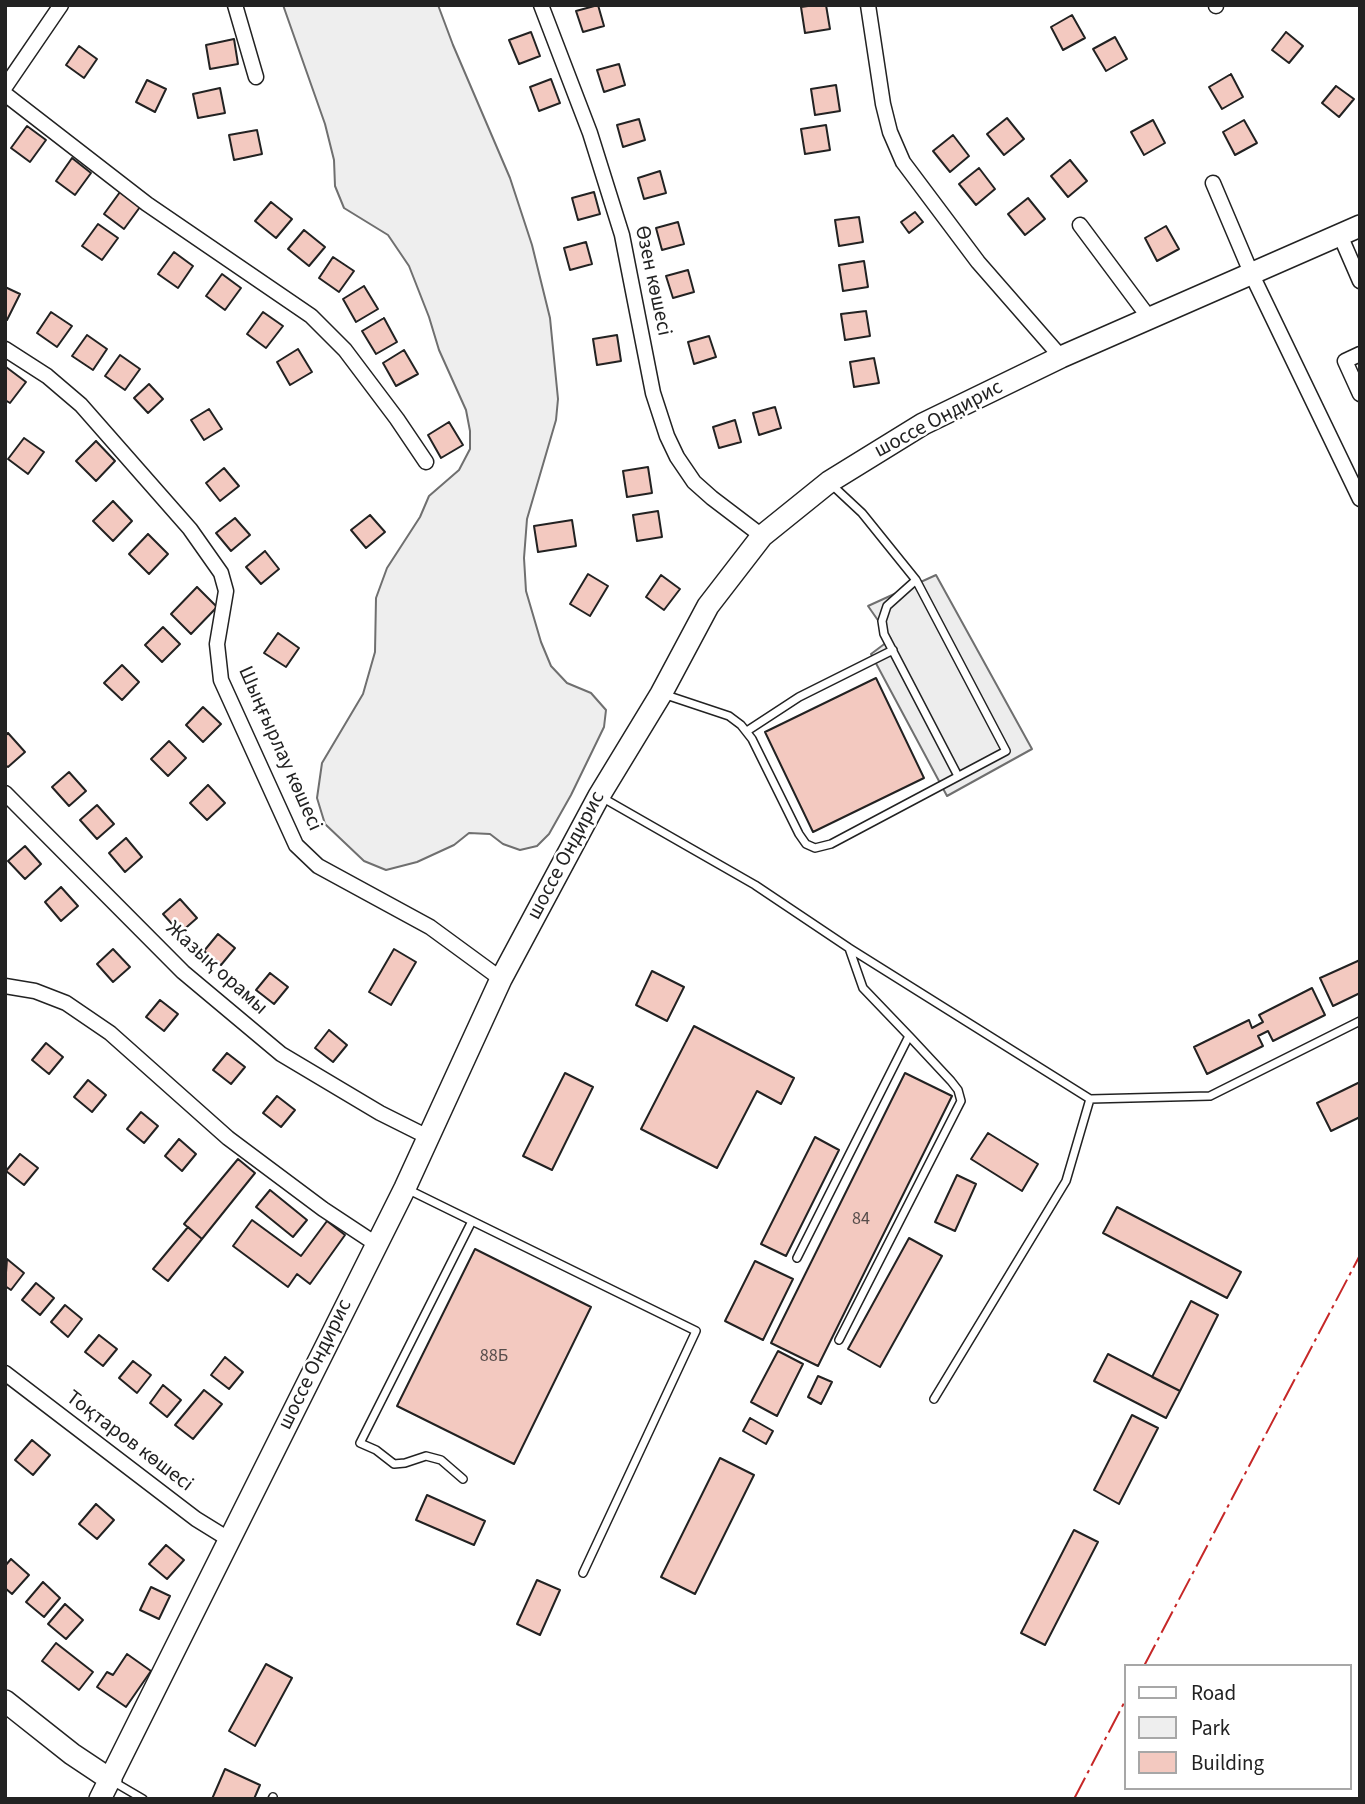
<!DOCTYPE html>
<html>
<head>
<meta charset="utf-8">
<style>
  body { margin:0 }
  #map { position:relative; width:1365px; height:1804px; overflow:hidden; background:#fff; font-family:"Source Sans 3",sans-serif }
  canvas { display:block }
  .frame { position:absolute; inset:0; border:7px solid #222; pointer-events:none }
  .legend { position:absolute; left:1124px; top:1664px; width:228px; height:126px; box-sizing:border-box; background:#fff; border:2px solid #a7a7a7; margin:0; padding:9px 12px; list-style:none; font-size:21px; color:#222 }
  .legend li { display:flex; align-items:center; gap:14px; height:35px }
  .legend b { width:35px; border:2px solid #a7a7a7 }
</style>
</head>
<body>
<div id="map">
<canvas width="1365" height="1804"></canvas>
<div class="frame"></div>
<ul class="legend">
<li><b style="height:9px;background:#fff"></b>Road</li>
<li><b style="height:19px;background:#eee"></b>Park</li>
<li><b style="height:19px;background:#f3c9c0"></b>Building</li>
</ul>
</div>
<script>
const ctx = document.querySelector('canvas').getContext('2d');
ctx.lineJoin = 'round';
function fill(path, color) { ctx.fillStyle = color; ctx.fill(path, 'evenodd'); }
const poly = rows => new Path2D(rows.map(r => 'M' + r).join(''));
function stroke(path, color, width, dash) { ctx.strokeStyle = color; ctx.lineWidth = width; ctx.lineCap = dash ? 'butt' : 'round'; ctx.setLineDash(dash || []); ctx.stroke(path); }
function label(font, color, halo, rows, align = 'center') {
  ctx.font = font + ' "Source Sans 3",sans-serif'; ctx.lineWidth = 5; ctx.setLineDash([]); ctx.textBaseline = 'middle'; ctx.strokeStyle = halo; ctx.fillStyle = color; for (const [text, x, y, turn = 0] of rows) {
    ctx.save(); ctx.translate(x, y); ctx.rotate((+turn || 0) * Math.PI / 180); ctx.textAlign = isNaN(turn) ? turn : align; if (halo) ctx.strokeText(text, 0, 0); ctx.fillText(text, 0, 0); ctx.restore();
  }
}
const green = poly([
  [283,5,438,5,453,45,510,178,532,245,550,318,558,399,556,420,527,519,524,558,526,591,541,642,551,666,567,683,591,693,606,710,604,727,571,795,549,834,537,846,520,850,503,844,490,834,469,833,454,845,417,862,386,870,364,861,325,824,317,798,322,763,363,694,375,652,376,598,387,568,420,517,429,496,459,470,470,449,470,431,466,410,439,350,429,317,409,266,388,235,344,208,335,186,334,160,325,124,283,5]
]);
const parking = poly([
  [936,575,1032,749,947,796,871,654,891,639,868,606,936,575]
]);
const building = poly([
  [598,5,604,26,583,32,576,11,598,5],
  [815,5,826,5,830,29,805,33,801,7,815,5],
  [1072,15,1085,38,1063,50,1051,27,1072,15],
  [531,32,540,56,519,64,509,40,531,32],
  [1286,32,1303,46,1289,63,1272,50,1286,32],
  [1115,37,1127,59,1106,71,1093,49,1115,37],
  [234,39,238,64,210,69,206,45,234,39],
  [79,46,97,59,84,78,66,65,79,46],
  [619,64,625,85,604,92,597,70,619,64],
  [1231,74,1243,97,1222,109,1209,87,1231,74],
  [551,79,560,103,539,111,530,87,551,79],
  [147,80,166,89,155,112,136,102,147,80],
  [836,85,840,111,815,115,811,89,836,85],
  [1336,86,1354,99,1339,117,1322,103,1336,86],
  [220,88,225,113,198,118,193,94,220,88],
  [1007,118,1024,139,1004,155,987,134,1007,118],
  [639,119,645,140,623,147,617,125,639,119],
  [1153,120,1165,143,1144,155,1131,132,1153,120],
  [1244,120,1257,143,1235,155,1223,132,1244,120],
  [826,125,830,150,805,154,801,129,826,125],
  [27,126,46,140,30,162,11,148,27,126],
  [257,130,262,154,234,160,229,135,257,130],
  [953,135,969,156,950,172,933,151,953,135],
  [72,158,91,173,75,195,56,181,72,158],
  [1070,160,1087,181,1068,197,1051,176,1070,160],
  [979,168,995,189,976,205,959,184,979,168],
  [660,171,666,193,644,199,638,178,660,171],
  [120,192,140,207,124,229,104,214,120,192],
  [594,192,600,214,578,220,572,198,594,192],
  [1028,198,1045,219,1025,235,1008,214,1028,198],
  [271,202,292,219,276,238,255,221,271,202],
  [915,212,923,222,909,233,901,222,915,212],
  [859,217,863,242,839,246,835,220,859,217],
  [678,222,684,244,662,250,656,228,678,222],
  [98,224,118,238,102,260,82,246,98,224],
  [1166,226,1179,249,1157,261,1145,238,1166,226],
  [304,230,325,247,309,266,288,249,304,230],
  [586,242,592,264,570,270,564,248,586,242],
  [174,252,193,266,178,288,158,274,174,252],
  [333,257,354,271,339,292,319,278,333,257],
  [864,261,868,287,843,291,839,265,864,261],
  [688,270,694,292,673,298,666,276,688,270],
  [222,274,241,288,225,310,206,296,222,274],
  [364,286,378,309,356,322,343,299,364,286],
  [5,287,20,294,7,320,5,320,5,287],
  [866,311,870,336,845,340,841,314,866,311],
  [51,312,72,326,57,347,37,333,51,312],
  [263,312,283,326,266,348,247,334,263,312],
  [384,318,397,342,376,354,362,331,384,318],
  [87,335,107,349,93,370,72,356,87,335],
  [617,335,621,361,597,365,593,339,617,335],
  [709,336,716,357,694,364,688,342,709,336],
  [298,349,312,372,290,385,277,362,298,349],
  [404,350,418,374,396,386,383,363,404,350],
  [120,355,140,369,125,390,105,376,120,355],
  [874,358,879,383,854,387,850,362,874,358],
  [6,367,26,382,10,403,5,400,6,367],
  [149,384,163,399,148,413,134,398,149,384],
  [775,407,781,428,759,435,753,413,775,407],
  [209,409,222,429,204,440,191,420,209,409],
  [735,420,741,442,719,448,713,427,735,420],
  [449,422,463,445,441,458,428,435,449,422],
  [24,438,44,452,28,474,8,459,24,438],
  [96,441,115,461,96,481,76,461,96,441],
  [648,467,652,493,627,497,623,471,648,467],
  [224,468,239,486,220,501,206,483,224,468],
  [113,501,132,521,113,541,93,521,113,501],
  [658,511,662,537,637,541,633,515,658,511],
  [370,515,385,532,366,548,351,530,370,515],
  [235,518,250,535,231,551,216,533,235,518],
  [572,520,576,546,538,552,534,526,572,520],
  [148,534,168,554,149,574,129,554,148,534],
  [265,551,279,569,261,584,246,567,265,551],
  [588,574,608,586,590,616,570,604,588,574],
  [661,575,680,589,664,610,646,597,661,575],
  [197,587,217,607,191,634,171,614,197,587],
  [163,627,180,644,162,662,145,645,163,627],
  [278,633,299,648,286,667,264,653,278,633],
  [122,665,139,682,122,700,104,683,122,665],
  [876,678,924,778,813,832,765,732,876,678],
  [203,707,221,724,203,742,186,725,203,707],
  [8,733,25,752,8,767,5,765,5,736,8,733],
  [169,741,186,758,168,776,151,759,169,741],
  [69,772,86,791,69,806,52,787,69,772],
  [208,785,225,803,207,820,190,803,208,785],
  [97,805,114,824,97,839,80,820,97,805],
  [126,838,142,857,125,872,109,853,126,838],
  [25,846,41,864,25,879,8,861,25,846],
  [61,887,78,906,61,921,45,902,61,887],
  [180,899,197,918,180,933,163,914,180,899],
  [218,934,235,948,221,965,204,951,218,934],
  [113,949,130,967,113,982,97,964,113,949],
  [394,949,416,962,391,1005,369,992,394,949],
  [1360,960,1360,993,1333,1006,1320,978,1360,960],
  [652,971,684,987,667,1021,636,1005,652,971],
  [270,973,288,987,274,1004,256,990,270,973],
  [1312,988,1325,1015,1273,1041,1268,1031,1258,1036,1263,1046,1207,1074,1194,1047,1249,1020,1252,1028,1263,1022,1259,1015,1312,988],
  [160,1000,178,1014,164,1031,146,1017,160,1000],
  [694,1026,794,1078,781,1104,757,1091,717,1168,641,1129,694,1026],
  [329,1030,347,1045,333,1062,315,1048,329,1030],
  [46,1043,63,1057,49,1074,32,1060,46,1043],
  [227,1053,245,1067,231,1084,213,1070,227,1053],
  [565,1073,593,1087,552,1170,523,1156,565,1073],
  [905,1073,952,1096,818,1366,771,1343,905,1073],
  [88,1080,106,1095,92,1112,74,1097,88,1080],
  [1360,1082,1360,1117,1331,1131,1317,1103,1360,1082],
  [277,1096,295,1110,281,1127,263,1113,277,1096],
  [141,1112,158,1126,144,1143,127,1129,141,1112],
  [988,1133,1038,1164,1022,1191,971,1159,988,1133],
  [815,1137,839,1150,786,1256,761,1244,815,1137],
  [179,1139,196,1154,182,1171,165,1156,179,1139],
  [20,1154,38,1168,24,1185,6,1171,20,1154],
  [238,1159,255,1173,202,1239,184,1224,238,1159],
  [957,1175,976,1184,955,1231,935,1222,957,1175],
  [270,1190,307,1220,293,1237,256,1207,270,1190],
  [1117,1207,1241,1272,1227,1298,1103,1233,1117,1207],
  [252,1220,301,1256,327,1221,345,1235,310,1284,297,1274,288,1287,233,1246,252,1220],
  [188,1227,202,1239,168,1281,153,1269,188,1227],
  [909,1238,942,1256,880,1367,848,1349,909,1238],
  [475,1249,591,1307,514,1464,397,1406,475,1249],
  [7,1259,24,1273,11,1290,5,1286,7,1259],
  [755,1261,793,1279,763,1340,725,1321,755,1261],
  [36,1283,54,1298,40,1315,22,1300,36,1283],
  [1191,1301,1218,1315,1180,1391,1152,1377,1191,1301],
  [65,1305,82,1319,68,1337,51,1322,65,1305],
  [99,1335,117,1349,103,1366,85,1352,99,1335],
  [778,1351,803,1364,777,1416,751,1402,778,1351],
  [1108,1354,1180,1391,1166,1418,1094,1381,1108,1354],
  [225,1357,243,1372,229,1389,211,1375,225,1357],
  [133,1361,151,1375,137,1393,119,1378,133,1361],
  [818,1376,832,1382,821,1404,808,1397,818,1376],
  [163,1385,181,1400,167,1417,150,1403,163,1385],
  [204,1390,222,1404,193,1439,175,1425,204,1390],
  [1132,1415,1158,1428,1119,1504,1094,1490,1132,1415],
  [750,1418,773,1431,766,1444,743,1431,750,1418],
  [32,1440,50,1455,33,1475,15,1460,32,1440],
  [720,1458,754,1475,695,1594,661,1577,720,1458],
  [427,1495,485,1521,474,1545,416,1520,427,1495],
  [96,1504,114,1520,97,1539,79,1524,96,1504],
  [1074,1530,1098,1542,1045,1645,1021,1633,1074,1530],
  [166,1545,184,1560,167,1579,149,1564,166,1545],
  [11,1559,29,1575,12,1594,5,1588,5,1566,11,1559],
  [537,1580,560,1590,540,1635,517,1624,537,1580],
  [43,1582,60,1598,44,1617,26,1602,43,1582],
  [151,1587,170,1596,159,1619,140,1610,151,1587],
  [65,1604,83,1620,66,1639,48,1624,65,1604],
  [56,1643,93,1672,79,1690,42,1661,56,1643],
  [127,1654,151,1671,126,1707,97,1687,107,1672,113,1675,127,1654],
  [266,1664,292,1678,255,1746,229,1731,266,1664],
  [225,1769,260,1785,254,1799,212,1799,225,1769]
]);
const lane = poly([
  [916,580,887,606,882,621,884,634,958,776],
  [663,694,729,716,741,725,752,739,799,834,806,844,815,848,831,844,1006,751,916,580,862,513,832,485],
  [747,731,799,697,893,650],
  [603,798,755,885,849,948,1090,1099,1210,1096,1360,1021],
  [409,1190,696,1331,583,1573],
  [797,1258,909,1036,863,988,849,948],
  [839,1340,961,1101,958,1090,951,1081,909,1036],
  [934,1399,1066,1181,1090,1099],
  [463,1479,441,1460,426,1456,405,1463,394,1464,376,1450,360,1443,472,1221],
  [114,1782,143,1799],
  [272,1799,273,1797]
]);
const street = poly([
  [235,5,256,77],
  [541,5,590,133,622,235,653,393,667,436,677,457,694,482,712,498,762,536],
  [868,5,883,104,890,132,903,162,978,262,1061,357],
  [1216,5,1216,6],
  [5,87,61,5],
  [5,94,147,204,311,316,345,350,397,419,426,462],
  [1213,183,1252,275,1360,499],
  [1080,225,1150,319],
  [1340,235,1360,281],
  [5,349,47,376,81,405,190,529,221,573,226,591,217,644,221,680,296,845,318,866,430,927,501,979],
  [1360,354,1345,361,1360,394],
  [5,793,183,972,281,1054,380,1113,428,1137],
  [5,986,35,991,66,1003,110,1033,228,1138,323,1209,376,1244],
  [5,1373,196,1519,230,1540]
]);
const secondary = poly([
  [5,1701,72,1754,111,1780],
  [100,1799,405,1188,501,979,599,796,661,694,708,606,762,536,829,482,923,424,1061,357,1360,226]
]);
const power = poly([
  [1144,1666,1360,1255],
  [1074,1799,1125,1701]
]);
const numberNames = [
  ["84",861,1220],
  ["88Б",494,1357]
];
const streetNames = [
  ["Өзен көшесі",652,281,78],
  ["шоссе Ондирис",939,420,-28],
  ["Шыңғырлау көшесі",279,749,66],
  ["шоссе Ондирис",567,856,-62],
  ["Жазық орамы",216,969,42],
  ["шоссе Ондирис",316,1365,-64],
  ["Тоқтаров көшесі",129,1442,37]
];
fill(green, '#eee');
stroke(green, '#6f6f6f', 2);
fill(parking, '#ededed');
stroke(parking, '#6f6f6f', 2);
fill(building, '#f3c9c0');
stroke(building, '#222', 2);
stroke(lane, '#222', 10);
stroke(street, '#222', 17);
stroke(secondary, '#222', 24);
stroke(lane, '#fff', 7);
stroke(street, '#fff', 14);
stroke(secondary, '#fff', 21);
stroke(power, '#c62828', 2, [24, 5, 3.5, 5]);
label('18px', '#564c4a', null, numberNames);
label('21px', '#222', '#fff', streetNames);
</script>
</body>
</html>
